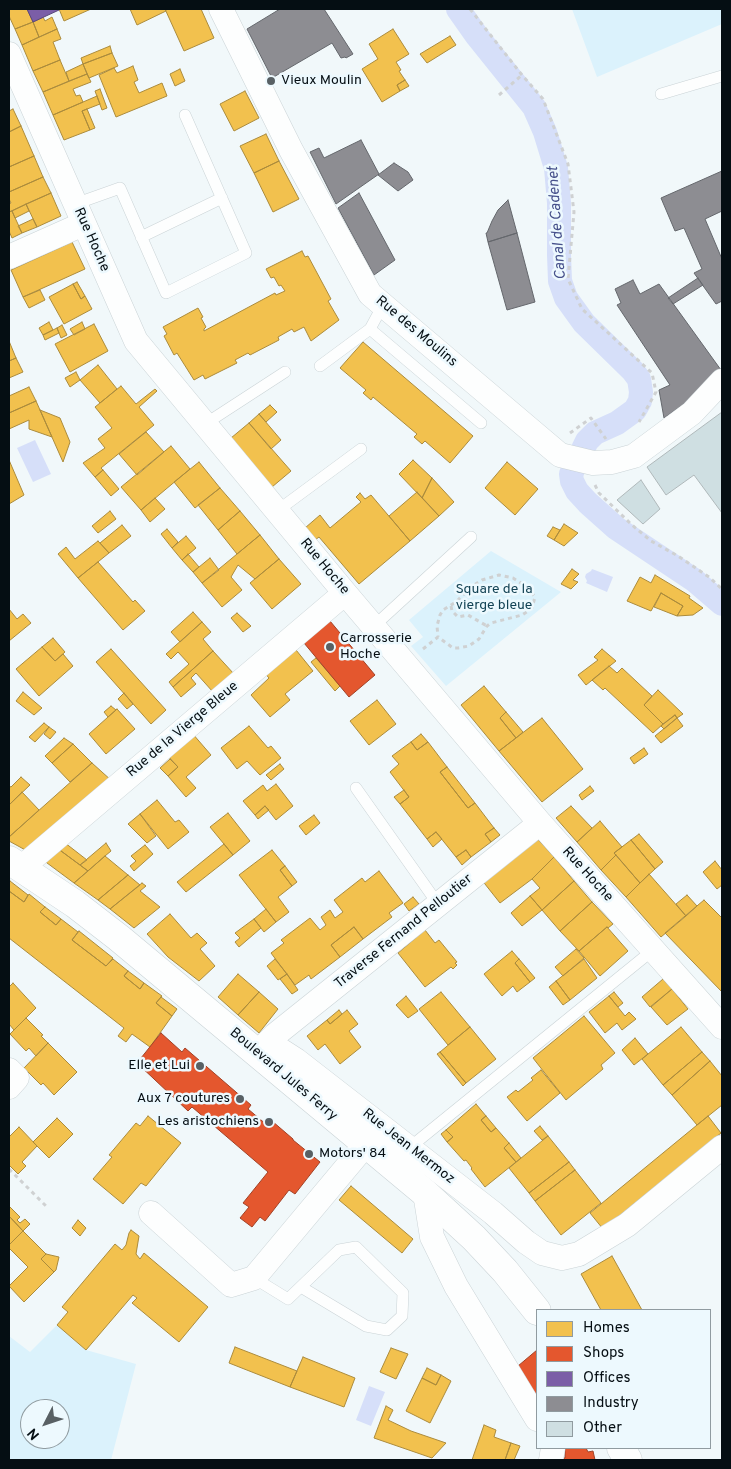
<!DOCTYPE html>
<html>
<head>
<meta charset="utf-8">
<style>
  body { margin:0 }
  #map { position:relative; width:731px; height:1469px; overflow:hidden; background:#f1f8fa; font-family:Overpass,sans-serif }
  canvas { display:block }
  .frame { position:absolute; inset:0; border:10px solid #050e13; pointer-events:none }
  .legend { position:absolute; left:536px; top:1309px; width:175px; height:140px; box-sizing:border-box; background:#edf9fe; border:1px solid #909ba0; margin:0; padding:6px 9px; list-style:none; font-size:15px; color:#050e13 }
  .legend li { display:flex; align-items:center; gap:10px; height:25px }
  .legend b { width:25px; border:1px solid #909ba0 }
  .north { position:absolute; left:20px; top:1399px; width:50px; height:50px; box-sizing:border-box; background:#edf9fe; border:1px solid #909ba0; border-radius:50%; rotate:229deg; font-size:14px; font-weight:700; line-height:20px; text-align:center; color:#050e13 }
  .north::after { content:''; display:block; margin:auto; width:18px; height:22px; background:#586064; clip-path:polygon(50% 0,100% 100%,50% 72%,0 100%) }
</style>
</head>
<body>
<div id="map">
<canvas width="731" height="1469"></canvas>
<div class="frame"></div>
<ul class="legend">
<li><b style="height:14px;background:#f2c14e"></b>Homes</li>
<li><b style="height:14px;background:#e4572e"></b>Shops</li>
<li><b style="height:14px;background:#7b5ea7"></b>Offices</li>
<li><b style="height:14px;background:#8d8d92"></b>Industry</li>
<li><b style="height:14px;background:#cfdfe2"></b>Other</li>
</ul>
<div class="north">N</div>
</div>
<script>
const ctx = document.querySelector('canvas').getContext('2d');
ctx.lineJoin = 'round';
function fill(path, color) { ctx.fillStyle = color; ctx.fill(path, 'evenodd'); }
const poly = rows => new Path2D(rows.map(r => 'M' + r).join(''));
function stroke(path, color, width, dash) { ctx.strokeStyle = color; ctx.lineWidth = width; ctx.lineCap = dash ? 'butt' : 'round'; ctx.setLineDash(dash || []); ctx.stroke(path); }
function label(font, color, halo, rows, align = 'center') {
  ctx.font = font + ' Overpass,sans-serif'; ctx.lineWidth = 5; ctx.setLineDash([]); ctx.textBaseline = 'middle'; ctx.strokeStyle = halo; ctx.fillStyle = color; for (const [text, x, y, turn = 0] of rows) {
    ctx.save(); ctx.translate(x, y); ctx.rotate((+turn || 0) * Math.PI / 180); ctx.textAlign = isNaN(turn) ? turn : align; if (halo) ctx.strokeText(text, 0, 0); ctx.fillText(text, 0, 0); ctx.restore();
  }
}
const green = poly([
  [572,9,722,9,722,24,597,77],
  [491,551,561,592,446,686,411,646,423,637,409,620],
  [57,1325,86,1350,136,1364,111,1460,9,1460,9,1336,30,1352],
  [30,1409,60,1409,60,1439,30,1439]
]);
const water = poly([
  [35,440,51,474,33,482,17,448],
  [592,569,613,577,607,592,586,583,587,581,585,577,586,574,591,571],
  [369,1386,385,1392,371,1426,356,1420]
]);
const homes = poly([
  [9,9,27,9,33,22,15,29,9,16,9,9],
  [59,9,91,9,64,21,59,9],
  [130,9,165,9,166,11,137,25,130,9],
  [165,9,201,9,214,38,184,51,165,9],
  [43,17,45,21,52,17,57,29,39,37,33,22,43,17],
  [33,22,39,37,22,45,15,29,33,22],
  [57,29,61,39,53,42,60,60,33,71,22,45,57,29],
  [393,29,409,54,396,62,401,70,399,71,405,80,397,85,400,91,382,102,362,69,378,59,369,44,393,29],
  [450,36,456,45,427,63,420,54,450,36],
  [110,46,112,53,83,64,81,58,110,46],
  [112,53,118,66,89,78,83,64,112,53],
  [60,60,69,81,43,92,33,71,60,60],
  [83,64,87,74,69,81,66,72,83,64],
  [133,66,138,80,134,82,139,93,162,83,167,96,116,117,99,75,114,68,117,73,133,66],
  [180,69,185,81,175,86,170,74,180,69],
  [87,74,91,82,73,89,76,96,80,95,83,102,53,115,43,92,87,74],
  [405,80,409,86,400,91,397,85,405,80],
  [100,89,107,108,102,110,95,91,100,89],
  [245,91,259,118,234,131,220,104,245,91],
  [97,96,100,104,82,111,90,130,64,140,53,115,97,96],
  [13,109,21,126,9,132,9,111,13,109],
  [87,109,95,128,90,130,82,111,87,109],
  [21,126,34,156,9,167,9,132,21,126],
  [266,134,279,161,254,173,240,146,266,134],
  [34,156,43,177,9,192,9,167,34,156],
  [279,161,299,199,273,212,254,173,279,161],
  [43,177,51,193,9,212,9,204,11,203,9,199,9,192,43,177],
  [51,193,61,216,37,227,26,204,51,193],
  [26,204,29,211,15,218,12,211,26,204],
  [12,211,22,233,12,238,9,231,9,212,12,211],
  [33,219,37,227,22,233,18,226,33,219],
  [72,242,85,269,23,297,11,270,72,242],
  [302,251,305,257,308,256,331,299,328,301,339,320,311,341,304,327,294,332,292,329,278,337,279,340,250,355,248,353,235,360,237,363,205,379,203,375,194,380,177,353,174,355,164,336,167,334,163,327,198,308,203,317,201,318,206,327,204,329,204,331,275,293,276,295,285,291,281,285,279,286,274,277,271,278,266,269,302,251],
  [77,282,85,296,81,299,73,284,77,282],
  [73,284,81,299,85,296,92,309,64,324,49,297,73,284],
  [40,290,45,300,29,308,23,297,40,290],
  [49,322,53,330,43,335,39,328,49,322],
  [82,322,85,329,74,335,70,329,82,322],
  [94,324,108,351,70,372,55,344,94,324],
  [62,325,67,335,61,338,57,328,62,325],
  [57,328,59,333,45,340,43,335,57,328],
  [9,341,16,358,9,361,9,341],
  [363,342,473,436,450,463,425,441,422,444,414,437,417,434,373,397,371,400,363,393,366,390,340,368,363,342],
  [16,358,23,372,9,378,9,361,16,358],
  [98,365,117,389,100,403,80,380,98,365],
  [76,372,80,380,70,387,65,378,76,372],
  [121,386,136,404,155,389,157,391,139,407,154,425,101,468,103,470,95,477,83,463,105,448,98,439,112,428,95,407,121,386],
  [29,387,36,401,9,413,9,396,29,387],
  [36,401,52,437,29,429,29,420,9,429,9,413,36,401],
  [270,405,277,412,266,422,259,414,270,405],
  [40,410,60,418,70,442,63,462,40,410],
  [259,414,281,440,271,449,249,423,259,414],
  [249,423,291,471,272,487,231,438,249,423],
  [146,432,164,452,137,475,119,454,146,432],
  [171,446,190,469,141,510,121,487,171,446],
  [9,460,24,495,9,504,9,460],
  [413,460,432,478,422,498,399,474,413,460],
  [199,462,220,488,195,508,174,482,199,462],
  [507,462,538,489,515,515,485,488,507,462],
  [103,470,119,489,111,496,95,477,103,470],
  [432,478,454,502,439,516,422,498,432,478],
  [220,488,240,511,218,530,198,505,220,488],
  [417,492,439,516,410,541,389,516,417,492],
  [360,493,365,499,371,495,410,541,359,584,319,537,315,540,305,528,320,515,330,528,361,502,356,497,360,493],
  [155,498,165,509,150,522,141,510,155,498],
  [110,511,116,519,98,533,92,526,110,511],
  [240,511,260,535,237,554,218,530,240,511],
  [564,524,578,533,564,546,554,540,564,524],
  [122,525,131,536,109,553,100,543,122,525],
  [553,527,560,530,554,540,547,536,553,527],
  [167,529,178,542,172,548,161,534,167,529],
  [260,535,279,559,255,579,238,565,231,577,242,590,222,607,202,583,260,535],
  [186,536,196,548,182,560,172,548,186,536],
  [98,541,109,553,78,578,58,554,66,547,75,559,98,541],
  [188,554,199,567,193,572,182,560,188,554],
  [210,558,219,570,202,583,193,572,210,558],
  [279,559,301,584,272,609,250,583,279,559],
  [98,562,133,602,135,600,145,611,123,630,78,578,98,562],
  [572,569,579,574,573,580,578,582,571,589,561,584,572,569],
  [655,575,690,596,689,598,703,608,693,615,677,616,683,606,661,593,651,611,627,601,640,577,651,583,655,575],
  [661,593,683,606,677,616,654,607,661,593],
  [9,609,17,619,23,614,31,623,9,641,9,609],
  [193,612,202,622,180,642,171,632,193,612],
  [237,613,251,626,243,632,231,618,237,613],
  [202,622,211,632,203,639,213,651,173,687,169,682,189,664,178,652,171,659,166,654,202,622],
  [53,638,65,652,55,661,42,647,53,638],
  [292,645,313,671,285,694,290,700,270,717,251,695,269,678,263,671,292,645],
  [42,647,55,661,63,654,73,666,39,696,16,669,42,647],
  [111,649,166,710,151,724,96,662,111,649],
  [602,649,616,661,586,685,578,675,598,660,594,657,602,649],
  [213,651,234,674,213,692,196,673,191,678,196,684,181,697,173,687,213,651],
  [316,658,340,686,335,691,311,662,316,658],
  [609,666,617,673,622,668,652,696,644,705,663,724,653,733,605,688,603,690,592,680,609,666],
  [484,686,506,712,500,718,516,738,499,751,461,705,484,686],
  [658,690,683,714,677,718,675,715,663,724,644,705,658,690],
  [23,692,42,708,34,715,16,701,23,692],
  [124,693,133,704,127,709,118,699,124,693],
  [377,700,396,724,369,745,350,721,377,700],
  [111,706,116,710,108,717,104,712,111,706],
  [117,709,135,729,106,754,89,734,117,709],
  [506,712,523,732,516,738,500,718,506,712],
  [675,715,677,718,664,729,661,726,675,715],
  [542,718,583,769,542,802,499,751,542,718],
  [677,718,683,726,661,743,655,736,677,718],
  [44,723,49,727,35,742,29,737,44,723],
  [249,726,268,748,271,746,281,758,260,775,247,761,237,769,221,748,249,726],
  [49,727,56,732,50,739,44,734,49,727],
  [192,733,211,755,186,777,196,788,186,797,168,776,178,767,167,755,192,733],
  [421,734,428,742,417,750,411,742,421,734],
  [64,738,73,744,52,763,45,756,64,738],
  [411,742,417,750,428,742,447,767,440,772,468,808,475,803,494,828,485,834,491,842,471,857,466,850,456,857,436,832,427,839,400,804,409,797,390,772,399,764,392,756,411,742],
  [73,744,92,763,70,782,52,763,73,744],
  [644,748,648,754,634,764,630,758,644,748],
  [170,759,178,767,168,776,160,768,170,759],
  [92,763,112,781,29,852,9,841,9,837,92,763],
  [280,764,284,769,271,780,266,775,280,764],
  [447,767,475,803,468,808,440,772,447,767],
  [21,777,30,785,9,805,9,786,11,787,21,777],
  [276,784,293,806,276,820,265,806,255,815,243,801,263,785,267,791,276,784],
  [590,786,594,791,582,800,579,795,590,786],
  [404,790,409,797,400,804,394,797,404,790],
  [22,792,39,810,9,837,9,805,22,792],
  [157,800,175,822,179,820,189,832,168,849,140,814,157,800],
  [265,806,269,810,258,819,255,815,265,806],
  [571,806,592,828,577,842,556,818,571,806],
  [228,813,250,841,233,855,210,827,228,813],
  [140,814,156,836,147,843,128,824,140,814],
  [314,815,320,823,306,835,299,826,314,815],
  [600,821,622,847,614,853,616,855,601,870,577,842,600,821],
  [494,828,500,835,491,842,485,834,494,828],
  [436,832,442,839,433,847,427,839,436,832],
  [639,834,663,862,655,869,631,840,639,834],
  [535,836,554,857,532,879,500,903,481,879,535,836],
  [60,839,87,860,80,865,53,845,60,839],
  [631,840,655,869,640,883,614,853,631,840],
  [106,843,111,851,105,856,88,871,80,865,106,843],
  [224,844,233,855,186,892,177,882,224,844],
  [53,845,88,871,74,883,39,857,53,845],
  [145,845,153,854,134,871,130,866,136,861,131,856,145,845],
  [272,850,285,866,280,870,292,886,278,897,289,912,276,922,239,875,272,850],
  [466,850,471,857,462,865,456,857,466,850],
  [616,855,640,883,626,897,601,870,616,855],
  [105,856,128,875,98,900,74,883,105,856],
  [554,857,574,881,542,910,530,896,540,888,532,879,554,857],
  [715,861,722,870,722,885,717,889,703,872,715,861],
  [285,866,297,882,292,886,280,870,285,866],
  [379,871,403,903,389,913,392,917,363,939,354,927,331,945,340,957,311,979,309,975,295,985,271,953,284,943,281,940,310,918,320,930,326,925,321,917,330,910,335,918,343,912,334,900,362,878,365,882,379,871],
  [649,874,686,916,661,937,626,897,649,874],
  [128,875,140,885,110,909,98,900,128,875],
  [10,881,28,895,24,902,9,891,9,884,10,881],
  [574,881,592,902,560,931,542,910,574,881],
  [142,883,146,886,140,891,160,907,134,928,110,909,142,883],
  [9,891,24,902,29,894,45,907,40,912,56,925,61,919,78,932,72,940,106,966,113,959,128,971,124,976,140,989,144,983,162,996,156,1003,172,1016,150,1047,132,1034,126,1042,118,1036,124,1028,9,938,9,891],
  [687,895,697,906,686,916,676,904,687,895],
  [530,896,542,910,522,926,511,913,530,896],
  [413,897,419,904,409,911,404,904,413,897],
  [704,900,722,918,722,992,665,933,704,900],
  [592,902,613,924,608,928,607,927,579,951,560,931,592,902],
  [45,907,61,919,56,925,40,912,45,907],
  [266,909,276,922,264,932,254,919,266,909],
  [170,914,191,938,197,933,207,943,200,949,215,966,199,981,168,957,147,934,170,914],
  [254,919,261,928,239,947,235,942,240,938,235,933,254,919],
  [354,927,363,939,340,957,331,945,354,927],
  [607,927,628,951,600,976,579,951,607,927],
  [425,930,435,943,439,940,457,962,455,963,457,965,453,969,451,967,425,987,398,953,425,930],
  [79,931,113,958,106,966,72,940,79,931],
  [576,949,584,958,563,976,555,967,576,949],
  [512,951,519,959,515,963,530,982,517,992,513,986,502,996,484,974,512,951],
  [275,959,287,974,278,980,267,966,275,959],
  [519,959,535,978,530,982,515,963,519,959],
  [584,959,597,978,570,1000,556,981,584,959],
  [128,971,144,983,140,989,124,976,128,971],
  [238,974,259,992,238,1015,218,997,238,974],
  [287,974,298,990,292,994,280,979,287,974],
  [663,979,672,989,650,1007,642,997,663,979],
  [556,981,570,1000,563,1005,549,987,556,981],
  [13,983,36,1008,14,1030,9,1024,9,987,13,983],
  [672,989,688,1009,667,1025,651,1007,672,989],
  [259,992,278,1009,259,1033,238,1015,259,992],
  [441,992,470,1027,448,1045,419,1009,441,992],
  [614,992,623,1003,618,1007,609,996,614,992],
  [406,996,418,1011,408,1018,396,1005,406,996],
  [609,996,625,1016,629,1012,636,1019,622,1030,617,1023,605,1033,589,1012,609,996],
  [161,997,177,1009,172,1016,156,1003,161,997],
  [339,1010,342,1014,330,1024,327,1020,339,1010],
  [347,1010,358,1024,349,1031,361,1047,340,1064,325,1044,318,1050,307,1036,327,1020,330,1024,347,1010],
  [584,1016,615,1053,601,1065,603,1069,566,1100,533,1058,584,1016],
  [26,1018,43,1035,41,1036,48,1043,36,1056,29,1048,26,1051,10,1034,26,1018],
  [470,1027,496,1059,466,1083,440,1052,470,1027],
  [681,1027,702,1052,663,1085,642,1059,681,1027],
  [635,1038,648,1054,634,1065,622,1050,635,1038],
  [48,1043,77,1072,54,1095,43,1083,41,1085,24,1068,48,1043],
  [440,1052,466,1083,463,1086,437,1054,440,1052],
  [702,1052,710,1061,672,1095,663,1085,702,1052],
  [710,1061,722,1076,722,1105,697,1125,672,1095,710,1061],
  [541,1070,560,1093,527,1121,507,1097,516,1090,518,1092,533,1080,531,1078,541,1070],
  [476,1104,486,1116,481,1120,491,1132,496,1128,509,1143,504,1148,516,1162,485,1187,471,1169,472,1168,466,1160,464,1161,447,1142,453,1137,446,1130,476,1104],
  [148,1116,181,1143,146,1186,141,1183,123,1204,93,1179,112,1157,109,1155,136,1123,140,1126,148,1116],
  [486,1116,496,1128,491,1132,481,1120,486,1116],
  [708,1116,721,1133,603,1229,590,1213,708,1116],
  [57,1118,73,1134,49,1158,33,1142,57,1118],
  [540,1126,548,1136,542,1140,534,1131,540,1126],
  [19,1127,37,1146,22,1162,26,1166,18,1174,9,1165,9,1137,19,1127],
  [446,1130,453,1137,447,1142,441,1134,446,1130],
  [548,1136,569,1162,529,1193,509,1168,548,1136],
  [509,1143,521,1158,516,1162,504,1148,509,1143],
  [569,1162,575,1170,535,1201,529,1193,569,1162],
  [575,1170,601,1203,561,1235,535,1201,575,1170],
  [351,1186,413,1239,402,1253,339,1200,351,1186],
  [9,1206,20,1217,17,1220,20,1223,25,1219,30,1224,23,1231,9,1216,9,1206],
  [9,1216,23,1231,9,1245,9,1216],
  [78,1220,86,1228,80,1236,72,1228,78,1220],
  [131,1230,139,1236,136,1254,140,1259,144,1253,208,1307,179,1342,132,1303,137,1298,133,1295,86,1350,57,1325,68,1312,62,1307,115,1244,122,1250,126,1245,129,1233,131,1230],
  [23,1231,46,1254,41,1259,54,1272,24,1302,9,1286,28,1267,9,1248,9,1245,23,1231],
  [46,1254,59,1257,56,1270,54,1272,41,1259,46,1254],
  [612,1256,642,1310,601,1310,581,1274,612,1256],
  [235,1347,297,1371,290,1387,229,1363,235,1347],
  [391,1348,408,1354,396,1379,380,1372,391,1348],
  [303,1357,355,1378,344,1407,290,1387,303,1357],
  [427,1368,441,1375,436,1385,422,1378,427,1368],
  [441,1375,451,1381,430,1423,406,1411,422,1378,436,1385,441,1375],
  [386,1406,393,1410,388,1420,411,1431,446,1443,432,1458,374,1438,386,1406],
  [484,1425,496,1430,494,1437,511,1443,505,1460,472,1460,484,1425],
  [511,1443,520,1446,514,1460,505,1460,511,1443]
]);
const shops = poly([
  [325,615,375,675,349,697,299,637,325,615],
  [161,1033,182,1052,185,1048,251,1105,248,1109,267,1125,272,1121,293,1139,293,1140,320,1162,295,1194,289,1190,265,1221,260,1217,252,1227,240,1218,249,1207,243,1203,268,1172,192,1107,188,1111,137,1063,161,1033],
  [537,1350,537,1400,518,1366,537,1350],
  [565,1448,586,1448,588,1452,593,1451,595,1460,563,1460,563,1458,565,1458,565,1448]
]);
const offices = poly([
  [27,9,59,9,59,10,33,22,27,9]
]);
const industry = poly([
  [280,9,324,9,353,54,346,58,345,57,341,58,332,43,272,78,247,29,280,9],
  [361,140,379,174,336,204,310,152,319,148,324,158,361,140],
  [394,163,408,172,413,180,398,191,378,175,394,163],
  [722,171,722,211,705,219,722,259,722,301,716,304,694,273,702,269,684,228,675,231,661,198,722,171],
  [359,193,395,260,374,275,338,208,359,193],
  [508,200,517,233,488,242,486,233,487,233,492,221,498,210,508,200],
  [517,233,535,302,507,310,488,242,517,233],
  [698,278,703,285,673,304,668,298,698,278],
  [633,280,640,294,659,284,721,370,684,404,664,418,659,390,670,385,617,305,621,303,615,289,633,280]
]);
const canal = poly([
  [458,9,477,36,534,107,545,132,556,168,559,203,559,255,560,281,566,298,584,323,633,371,639,379,641,392,640,401,635,410,617,423,595,433,587,441,571,474,572,481,577,491,588,503,616,528,694,580,722,604]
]);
const building = poly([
  [722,412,722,513,694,475,666,495,647,467,722,412],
  [641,480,660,509,643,524,617,500,641,480]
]);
const path = poly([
  [470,9,522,75,543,99,568,164,574,212,568,279,582,309,652,373,656,392,639,422],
  [499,95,522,75],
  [570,433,591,418,606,439],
  [595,485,599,493,632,525,651,541,678,556,709,577,722,589],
  [451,606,452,611,458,617,468,615,487,626],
  [423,649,438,637,453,648,458,648,469,646,479,639,487,626,491,623,522,615,528,611,532,608,535,597,527,587,513,578,499,575,482,580,471,587,456,602,443,610,440,615,437,626,438,637],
  [9,1169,47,1207]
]);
const lane = poly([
  [661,94,722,76],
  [75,204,120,188,166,293,246,253,185,115],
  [141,237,222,198],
  [383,305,370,329,481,423],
  [320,366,370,329],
  [205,424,285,372],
  [277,511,361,449],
  [374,626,471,537],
  [356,788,438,904],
  [409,1148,653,950],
  [254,1278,288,1299,339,1250,356,1247,403,1293,402,1316,387,1330,366,1326,301,1287]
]);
const street = poly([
  [221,9,291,150,370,294,560,455,593,463,612,462,634,456,692,413,722,381],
  [9,54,136,341,345,593,540,823,722,1027],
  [9,257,83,224],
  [21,868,345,593],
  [268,1042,275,1035,540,823],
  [258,1054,268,1042,296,1060,493,1213,526,1242,542,1253,562,1258,579,1254,627,1225,722,1147],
  [9,1070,17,1078,9,1087],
  [425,1193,432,1237,456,1286,537,1419],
  [151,1213,231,1285,254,1278,366,1144],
  [551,1460,553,1448]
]);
const secondary = poly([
  [9,860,75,904,119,938,425,1193,474,1238,505,1271,537,1311],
  [621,1448,628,1460]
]);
const markers = [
  [271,81,5,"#586064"],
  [330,647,5,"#586064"],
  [200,1066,5,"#586064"],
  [240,1099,5,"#586064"],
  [269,1122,5,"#586064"],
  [309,1154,5,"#586064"]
];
const poiNames = [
  ["Vieux Moulin",281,81],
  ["Carrosserie",340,639],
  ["Hoche",340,655],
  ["Elle et Lui",190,1066,"right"],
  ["Aux 7 coutures",230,1099,"right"],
  ["Les aristochiens",259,1122,"right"],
  ["Motors' 84",319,1154]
];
const streetNames = [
  ["Rue Hoche",91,240,66],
  ["Rue des Moulins",416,332,40],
  ["Rue Hoche",324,567,50],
  ["Rue de la Vierge Bleue",183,730,-40],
  ["Rue Hoche",587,875,48],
  ["Traverse Fernand Pelloutier",404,932,-39],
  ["Boulevard Jules Ferry",283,1075,40],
  ["Rue Jean Mermoz",408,1147,38]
];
const parkNames = [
  ["Square de la",494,590],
  ["vierge bleue",494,606]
];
const waterNames = [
  ["Canal de Cadenet",558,223,-94]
];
fill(green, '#dbf2fc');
fill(water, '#d6dff9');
fill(homes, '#f2c14e');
stroke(homes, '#ab8b3c', 1);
fill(shops, '#e4572e');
stroke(shops, '#a14126', 1);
fill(offices, '#7b5ea7');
stroke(offices, '#58467b', 1);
fill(industry, '#8d8d92');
stroke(industry, '#64676c', 1);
stroke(canal, '#d6dff9', 24);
fill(building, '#cfdfe2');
stroke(building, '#afb8ba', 1);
stroke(lane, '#cad3d6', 12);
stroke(street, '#cad3d6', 25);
stroke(secondary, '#cad3d6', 29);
stroke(path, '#cfd1d2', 3, [4, 4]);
stroke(lane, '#fdfefe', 11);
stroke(street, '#fdfefe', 24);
stroke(secondary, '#fdfefe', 28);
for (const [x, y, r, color] of markers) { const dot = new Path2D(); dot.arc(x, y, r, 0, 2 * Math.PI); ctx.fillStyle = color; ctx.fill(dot); stroke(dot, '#edf9fe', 2); }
label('14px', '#050e13', '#edf9fe', poiNames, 'left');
label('14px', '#050e13', '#edf9fe', streetNames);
label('14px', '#144355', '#edf9fe', parkNames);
label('italic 15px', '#46518b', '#edf9fe', waterNames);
</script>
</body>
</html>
